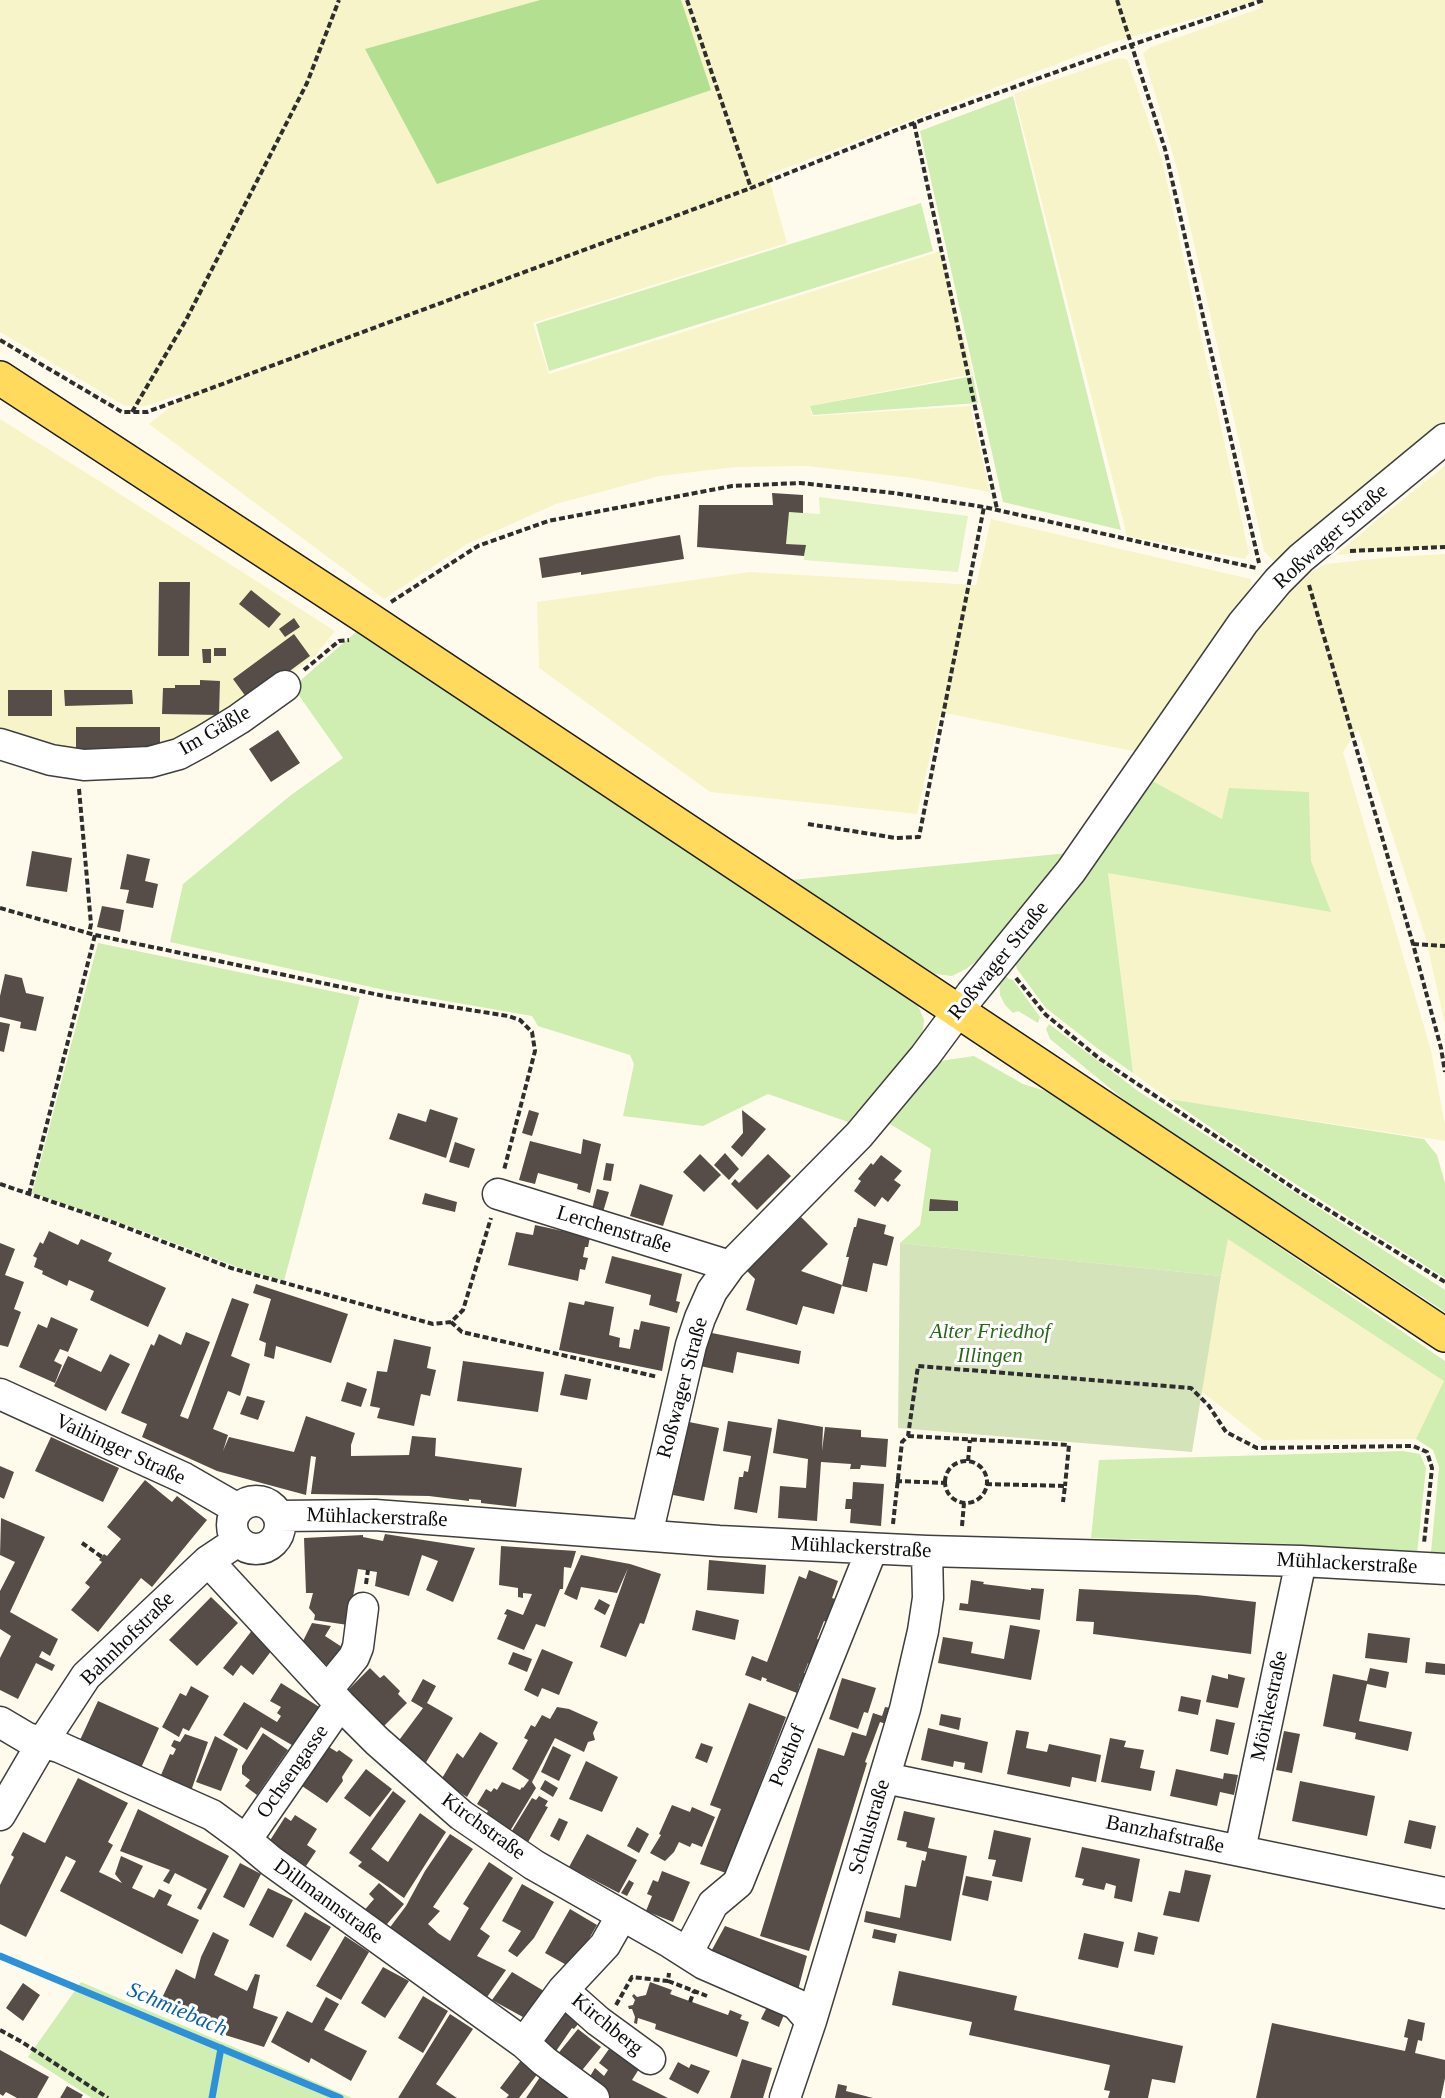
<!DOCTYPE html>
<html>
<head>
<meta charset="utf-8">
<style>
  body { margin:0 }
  canvas { display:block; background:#fffbec }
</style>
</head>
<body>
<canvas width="1445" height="2098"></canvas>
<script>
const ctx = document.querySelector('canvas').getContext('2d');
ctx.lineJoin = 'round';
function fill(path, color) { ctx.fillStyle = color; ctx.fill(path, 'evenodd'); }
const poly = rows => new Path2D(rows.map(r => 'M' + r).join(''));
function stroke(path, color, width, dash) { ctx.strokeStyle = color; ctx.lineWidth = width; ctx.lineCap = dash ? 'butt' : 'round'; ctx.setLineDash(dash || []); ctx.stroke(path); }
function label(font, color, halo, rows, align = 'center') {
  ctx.font = font + ' "Times New Roman",serif'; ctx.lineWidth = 6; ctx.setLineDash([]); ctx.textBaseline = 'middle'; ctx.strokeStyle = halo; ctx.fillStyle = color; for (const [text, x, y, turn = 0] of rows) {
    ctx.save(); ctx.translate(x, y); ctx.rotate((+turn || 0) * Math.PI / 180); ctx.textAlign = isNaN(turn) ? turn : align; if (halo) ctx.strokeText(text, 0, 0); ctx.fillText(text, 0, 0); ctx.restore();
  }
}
const farmland = poly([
  [0,0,540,0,365,49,711,90,681,0,1445,0,1445,423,1276,564,1264,551,1176,165,1143,53,1151,47,1261,8,1259,0,1114,42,768,175,787,243,533,323,549,374,941,251,973,374,810,406,812,416,970,406,990,492,912,478,806,466,736,467,660,476,556,504,467,544,384,599,149,424,190,391,146,406,125,406,0,332],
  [1118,58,1127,59,1162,160,1249,553,1245,559,1127,536,1014,94],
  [0,419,101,482,335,631,316,655,251,703,177,748,116,760,0,735],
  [1445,466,1445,546,1336,555,1376,521],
  [991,519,1251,579,1250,594,1137,752,940,712,917,814,710,792,539,668,537,602,750,572,976,585],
  [1445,554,1445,1025,1426,939,1358,729,1343,752,1431,1050,1445,1125,1445,1141,1169,1099,1133,1073,1108,872,1330,911,1311,861,1309,792,1222,819,1147,778,1248,630,1293,582,1326,564,1391,557],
  [1228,1238,1445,1381,1416,1439,1263,1440,1201,1391]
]);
const green = poly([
  [1013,96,1121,530,1003,502,920,131],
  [921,203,933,251,549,371,536,324],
  [973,376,978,403,813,415,810,406],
  [356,632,722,870,917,1003,924,1020,922,1037,848,1122,768,1094,703,1126,623,1116,634,1064,630,1055,538,1026,532,1016,389,991,170,942,183,884,291,795,343,758,293,687],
  [1147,778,1222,819,1229,788,1309,792,1311,861,1331,912,1108,873,1133,1073,1097,1048,1046,1008,1017,969,1014,958],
  [1068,853,995,947,966,969,952,976,935,974,792,880],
  [98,943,360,997,284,1281,237,1267,132,1227,32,1193],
  [1003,974,1009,979,1013,980,1040,1017,1038,1023,1018,1011,1013,1013,1005,1005,1000,995,999,982],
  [1049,1024,1138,1091,1445,1290,1445,1312,1133,1107,1050,1039,1046,1029],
  [974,1056,1023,1084,1052,1093,1081,1111,1445,1361,1445,1558,1436,1558,1431,1552,1439,1467,1433,1450,1416,1439,1444,1381,1228,1239,1221,1276,900,1243,920,1225,931,1149,890,1124,926,1072,940,1061],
  [1169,1099,1424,1139,1437,1155,1445,1183,1445,1278,1270,1168],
  [1403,1451,1420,1454,1426,1468,1417,1554,1289,1544,1091,1538,1099,1460],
  [81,1982,299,2075,352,2098,92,2098,28,2057]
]);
const forest = poly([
  [540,0,681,0,711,90,437,184,365,49]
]);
const cemetery = poly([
  [900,1243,1221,1276,1192,1452,898,1428]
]);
const pitch = poly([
  [819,497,968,516,958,572,804,560,805,545,786,544,789,512,820,514]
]);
const stream = poly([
  [0,1956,340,2098],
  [212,2098,221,2048]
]);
const building = poly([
  [772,493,803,495,803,513,789,512,786,544,806,545,804,556,697,547,699,505,773,505],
  [680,535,684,559,581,575,581,572,542,578,539,558],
  [159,582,190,582,189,656,158,656],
  [251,590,281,614,269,628,239,604],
  [294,618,300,627,285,637,279,629],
  [294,634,310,656,249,701,233,679],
  [214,648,226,648,226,656,214,656],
  [202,649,211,649,211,663,203,663],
  [200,680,220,681,219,715,162,714,163,688,175,688,175,685,200,685],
  [8,690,52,690,52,716,8,716],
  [64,690,132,690,133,704,65,706],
  [76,727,160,727,160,753,76,752],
  [278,730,300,763,271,782,249,749],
  [32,851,72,858,67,892,26,886],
  [127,854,150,859,145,881,158,884,153,908,126,903,129,890,120,889],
  [102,906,124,910,120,932,97,927],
  [5,974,22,978,26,993,44,997,36,1031,20,1028,21,1022,0,1017,0,996],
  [0,1022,10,1024,4,1052,0,1051],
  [430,1109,458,1118,446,1158,389,1139,398,1113,426,1122],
  [529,1110,539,1113,532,1136,522,1133],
  [742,1110,766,1129,742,1157,731,1147,743,1133],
  [583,1139,601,1144,590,1193,577,1189,578,1184,538,1173,535,1184,519,1180,530,1141,581,1154],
  [455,1142,475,1149,469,1168,449,1162],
  [725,1153,739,1169,729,1180,714,1165],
  [700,1154,721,1175,704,1192,683,1172],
  [768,1154,791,1176,757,1210,731,1184,735,1179,739,1183],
  [881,1155,902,1171,894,1180,901,1185,888,1202,882,1197,875,1207,854,1191,861,1181,858,1179,871,1163,873,1165],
  [606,1163,614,1164,611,1181,603,1180],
  [640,1184,673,1195,663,1226,630,1216],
  [597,1189,609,1192,603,1212,592,1209],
  [425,1193,457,1202,455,1212,422,1204],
  [930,1199,958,1201,958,1211,929,1211],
  [801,1217,828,1244,801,1271,842,1285,834,1314,803,1306,797,1325,746,1310,755,1279,747,1271],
  [858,1218,886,1225,884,1234,894,1237,887,1266,873,1263,867,1292,842,1286,849,1257,846,1257,854,1227,856,1227],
  [535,1225,590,1237,588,1247,585,1247,583,1257,588,1258,585,1270,580,1269,578,1281,508,1265,516,1232,533,1235],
  [49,1231,78,1245,81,1239,112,1253,108,1261,166,1288,148,1327,90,1300,94,1291,69,1280,67,1286,42,1274,43,1271,34,1267,37,1258,33,1256,40,1242,43,1244],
  [0,1243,15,1249,5,1275,24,1282,14,1309,21,1312,8,1347,0,1345],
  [612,1256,682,1274,676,1301,680,1302,677,1313,649,1305,651,1295,605,1283],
  [256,1284,348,1314,331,1363,276,1346,274,1359,264,1356,266,1343,259,1340,271,1299,253,1293],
  [232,1298,249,1304,231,1356,250,1364,240,1396,228,1391,213,1429,228,1435,223,1451,229,1437,294,1452,306,1416,355,1433,351,1445,351,1456,409,1455,412,1436,436,1438,435,1456,522,1468,516,1507,481,1503,481,1500,469,1499,469,1501,429,1496,311,1494,316,1457,311,1456,306,1495,217,1471,142,1437,147,1424,121,1413,151,1344,154,1346,159,1334,181,1345,186,1332,210,1342,180,1416,188,1419],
  [585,1301,614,1307,609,1335,620,1338,619,1347,630,1349,634,1329,639,1330,641,1321,670,1327,662,1371,559,1350,569,1302,584,1305],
  [51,1317,78,1329,68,1352,60,1349,54,1361,62,1365,55,1383,19,1367,38,1324,47,1328],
  [707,1332,801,1351,799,1364,737,1352,733,1373,700,1366],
  [394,1339,431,1347,427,1368,436,1370,430,1396,421,1394,414,1426,377,1418,380,1408,370,1406,377,1371,387,1372],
  [110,1354,130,1364,106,1411,54,1386,68,1356,101,1372],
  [463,1361,544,1372,538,1412,457,1401],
  [565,1374,591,1379,587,1400,560,1395],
  [347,1382,367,1389,361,1407,341,1401],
  [247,1396,265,1401,258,1420,240,1414],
  [778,1419,823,1427,822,1451,825,1427,861,1430,861,1437,888,1439,886,1467,861,1465,860,1469,850,1469,851,1464,821,1462,817,1521,778,1518,780,1486,806,1488,808,1459,773,1453],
  [728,1421,772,1428,757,1513,734,1509,739,1477,743,1477,744,1471,748,1472,751,1456,723,1451],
  [689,1422,719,1428,704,1501,673,1495],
  [51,1437,119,1468,103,1502,35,1471],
  [0,1466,14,1472,4,1499,0,1497],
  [145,1480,172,1502,177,1496,207,1520,152,1587,141,1578,98,1632,71,1610,90,1587,85,1583,102,1562,99,1560,104,1554,107,1556,121,1539,107,1527],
  [853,1482,884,1484,881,1526,850,1523,851,1509,845,1509,846,1499,852,1499],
  [1,1518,45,1537,10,1612,58,1639,50,1656,42,1651,39,1657,55,1665,52,1671,36,1663,18,1699,0,1690,0,1658,11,1636,0,1629,0,1591,15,1562,0,1555],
  [385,1534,475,1548,453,1602,426,1590,438,1561,422,1555,409,1596,375,1586,377,1572,358,1569,348,1625,314,1620,315,1615,309,1608,313,1593,306,1593,304,1538,363,1535,363,1537,383,1541],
  [501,1546,576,1551,571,1568,564,1567,563,1589,560,1589,545,1627,536,1624,524,1650,497,1639,507,1615,504,1614,507,1609,523,1615,532,1594,523,1593,523,1598,518,1597,518,1588,499,1585],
  [581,1555,630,1564,661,1574,644,1624,640,1623,626,1657,600,1647,628,1568,617,1593,581,1587,577,1600,564,1594],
  [709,1560,766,1565,764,1594,707,1590],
  [809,1570,838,1581,832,1598,838,1600,829,1623,824,1621,817,1639,822,1641,813,1665,808,1663,804,1673,810,1675,806,1685,800,1683,797,1693,766,1681,767,1679,762,1677,761,1681,745,1675,752,1656,767,1662,799,1576,806,1579],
  [971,1580,984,1582,983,1584,1031,1590,1031,1588,1044,1589,1040,1620,959,1610,960,1603,968,1604],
  [1079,1589,1197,1595,1256,1602,1251,1654,1093,1634,1094,1622,1076,1621],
  [211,1597,238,1623,197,1666,169,1640],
  [599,1599,610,1605,605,1615,594,1609],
  [696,1610,739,1620,735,1640,692,1630],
  [312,1623,331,1626,325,1636,342,1647,333,1669,300,1647],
  [1010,1625,1040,1630,1031,1680,938,1663,943,1637,973,1642,971,1653,1004,1659],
  [253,1629,275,1646,253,1675,241,1665,233,1676,223,1668],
  [1368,1633,1410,1638,1407,1663,1365,1658],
  [542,1649,573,1662,559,1695,542,1688,538,1697,524,1690],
  [513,1652,532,1659,527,1672,508,1664],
  [1426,1662,1445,1664,1445,1675,1425,1673],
  [370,1668,380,1678,384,1675,400,1691,398,1694,407,1703,382,1728,346,1692],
  [1370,1668,1389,1672,1386,1688,1367,1684,1359,1721,1412,1732,1408,1751,1355,1739,1356,1733,1323,1726,1333,1674,1367,1681],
  [1228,1674,1245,1678,1238,1708,1206,1702,1212,1675,1228,1679],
  [842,1678,876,1688,868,1713,864,1712,858,1729,829,1719],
  [423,1679,436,1686,427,1703,453,1718,425,1764,397,1743,423,1708,411,1701],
  [281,1683,321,1708,297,1748,261,1727,247,1750,223,1735,244,1702,277,1722,281,1716,277,1713,281,1707,270,1701],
  [191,1686,209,1696,189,1731,183,1728,179,1737,162,1727,180,1693,186,1696],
  [1181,1696,1201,1700,1198,1715,1178,1711],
  [98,1701,159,1728,141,1768,80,1740],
  [749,1703,786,1717,726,1873,700,1864,721,1809,710,1805],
  [557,1707,569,1709,598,1722,593,1733,595,1740,588,1742,584,1752,555,1738,532,1782,536,1788,510,1831,485,1816,488,1811,477,1804,486,1789,491,1792,494,1788,497,1790,502,1782,520,1790,522,1787,523,1788,529,1780,512,1769,528,1740,524,1738,531,1725,535,1727,542,1715,550,1719],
  [885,1707,891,1708,886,1724,880,1722,865,1762,867,1763,809,1951,760,1936,818,1748,844,1756,852,1732,866,1736,873,1713,882,1716],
  [941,1714,961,1718,959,1730,939,1725],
  [1216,1719,1235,1723,1228,1755,1210,1751],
  [928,1728,988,1742,982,1773,964,1769,965,1763,954,1761,953,1767,921,1760],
  [1016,1730,1029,1732,1026,1748,1047,1752,1049,1744,1101,1755,1096,1782,1072,1777,1070,1787,1007,1774],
  [1284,1731,1300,1734,1292,1773,1276,1770],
  [480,1732,498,1743,467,1797,441,1780,457,1753,463,1758],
  [263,1733,288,1750,257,1795,245,1786,250,1780,242,1774,242,1766],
  [185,1734,208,1742,191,1791,161,1775,170,1754,173,1755,176,1749,171,1746,174,1740,180,1742],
  [215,1736,238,1749,221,1791,196,1782],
  [1110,1738,1126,1741,1124,1747,1144,1750,1140,1768,1155,1771,1151,1791,1101,1782],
  [701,1743,713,1747,707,1763,695,1758],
  [324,1744,337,1752,339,1750,353,1760,342,1777,343,1781,327,1803,302,1786],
  [553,1746,571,1755,559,1781,541,1772],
  [586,1761,618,1777,602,1812,569,1799],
  [366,1769,392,1789,370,1817,344,1798],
  [1176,1769,1223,1779,1224,1773,1238,1775,1234,1795,1220,1792,1217,1806,1170,1796],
  [78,1778,128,1803,108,1842,113,1845,99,1872,122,1883,115,1874,121,1856,143,1866,132,1888,154,1898,159,1889,172,1895,167,1905,199,1920,182,1954,60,1891,76,1861,66,1856,26,1937,0,1924,0,1885,14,1857,11,1855,23,1832,45,1843],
  [545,1780,558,1788,553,1797,540,1789],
  [1300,1781,1375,1796,1367,1836,1292,1821],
  [393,1791,406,1801,371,1849,388,1862,420,1813,446,1832,404,1898,358,1866,362,1862,349,1853],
  [539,1796,548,1801,545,1806,548,1807,527,1844,510,1834,532,1798,536,1800],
  [672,1805,690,1812,692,1807,715,1817,702,1847,692,1843,690,1847,679,1842,674,1852,665,1861,650,1853,661,1835,659,1834],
  [138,1809,229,1856,201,1910,197,1908,207,1889,175,1873,169,1884,163,1881,170,1870,120,1851],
  [904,1811,935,1818,928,1848,967,1856,951,1941,864,1922,866,1911,900,1918,905,1885,916,1887,922,1860,925,1861,927,1852,906,1847,907,1842,897,1840],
  [295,1815,317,1829,307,1845,316,1851,306,1866,297,1860,296,1862,267,1845,285,1817,291,1821],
  [559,1818,568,1822,559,1841,550,1836],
  [1409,1820,1436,1826,1431,1849,1404,1843],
  [637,1827,649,1834,639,1853,627,1846],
  [994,1830,1031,1838,1022,1882,992,1876,996,1860,988,1859],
  [450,1834,473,1849,433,1907,440,1911,428,1924,438,1933,450,1941,469,1908,463,1904,489,1862,513,1878,480,1929,490,1936,477,1956,506,1970,485,2000,385,1934,406,1906,425,1871],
  [587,1834,637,1860,619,1893,569,1867],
  [1082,1847,1140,1859,1132,1902,1114,1898,1116,1886,1106,1883,1104,1890,1082,1885,1084,1879,1075,1877],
  [240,1863,261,1874,244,1908,223,1897],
  [1185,1870,1211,1875,1199,1922,1163,1915,1169,1891,1180,1893],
  [662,1871,690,1882,673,1922,646,1911,652,1896,647,1894,653,1880,658,1882],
  [966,1876,992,1881,988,1901,962,1895],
  [629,1880,634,1883,627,1896,621,1893],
  [379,1883,404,1904,382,1930,362,1913,374,1899,369,1894],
  [522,1884,554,1902,534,1938,517,1957,508,1951,521,1931,502,1921],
  [268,1888,293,1900,273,1938,249,1925],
  [570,1909,597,1925,572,1968,545,1953],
  [305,1912,331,1927,311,1961,286,1946],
  [725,1926,807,1956,797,1994,708,1957],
  [874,1929,897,1934,895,1943,872,1938],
  [213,1932,229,1940,214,1975,247,1991,255,1974,260,1975,253,2008,278,2017,264,2047,225,2035,160,2002,176,1969,195,1979,201,1957],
  [1138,1932,1158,1937,1154,1955,1134,1951],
  [1084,1933,1124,1942,1118,1968,1078,1959],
  [345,1936,369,1952,341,2000,316,1986],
  [383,1967,409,1981,385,2018,361,2003],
  [899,1971,1017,1996,1014,2010,1183,2046,1175,2083,1152,2079,1148,2098,1108,2098,1110,2091,1104,2090,1110,2065,969,2035,972,2022,892,2005],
  [512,1972,549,1994,532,2022,492,2000],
  [650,1982,672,1990,670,1994,728,2015,730,2010,742,2015,740,2019,749,2022,737,2057,655,2029,656,2024,638,2018,637,2024,634,2023,635,2017,632,2009,629,2009,628,2006,633,2005,635,2000,632,1996,634,1994,637,1997,646,1995],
  [23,1983,40,1995,23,2021,6,2008],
  [423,1996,448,2011,423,2053,398,2038],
  [326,1997,339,2004,324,2030,367,2051,351,2081,311,2058,309,2063,271,2042,287,2011,312,2023],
  [567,2002,584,2017,574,2029,572,2028,554,2054,542,2045,560,2019,556,2017],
  [769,2003,786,2010,779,2027,761,2019],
  [450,2014,473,2029,436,2084,457,2098,398,2098],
  [1408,2019,1425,2023,1422,2041,1418,2040,1415,2053,1445,2060,1445,2078,1441,2098,1256,2098,1272,2023,1405,2051,1408,2038,1404,2037],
  [578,2029,601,2047,579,2074,556,2056],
  [609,2049,639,2069,632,2080,668,2098,609,2098,586,2083,595,2068,604,2076,608,2070,599,2063],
  [0,2050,49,2077,37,2098,17,2098,6,2092,3,2096,0,2094],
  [522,2059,539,2072,519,2098,506,2098,509,2095,500,2088],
  [742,2059,772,2068,763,2098,730,2098],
  [678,2062,689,2068,691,2064,710,2071,698,2094,669,2079],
  [542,2074,573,2098,526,2098],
  [838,2084,847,2086,846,2091,873,2098,835,2098],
  [67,2086,83,2095,81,2098,60,2098]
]);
const path = poly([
  [687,0,751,188],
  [1117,0,1165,149,1259,563],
  [914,123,997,509],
  [0,340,122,412,147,412,751,188,914,123,1131,45,1264,0],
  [132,412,186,320,307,83,339,0],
  [1350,551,1445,547],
  [1309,585,1413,944,1441,1048,1445,1072],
  [391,602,478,546,548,521,732,486,800,483,894,493,984,507,1256,568],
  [304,670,339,641,349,640],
  [79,789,91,924,89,933],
  [808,824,896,838,919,837,984,507],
  [0,908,95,935,389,997,508,1016,520,1020,532,1032,535,1051,504,1170],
  [1413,944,1445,946],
  [1016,978,1046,1015,1100,1059,1301,1193,1445,1282],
  [0,1184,112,1222,231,1268,433,1324,451,1322,463,1310,491,1218],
  [29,1194,95,935],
  [451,1322,462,1332,658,1377],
  [908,1436,1069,1445,1065,1486],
  [968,1461,970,1440],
  '945 1482a21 21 0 1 1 42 0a21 21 0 1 1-42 0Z',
  [896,1481,945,1483],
  [986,1484,1065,1486,1063,1502],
  [893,1524,902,1442,908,1436,918,1366,1191,1388,1209,1406,1226,1432,1257,1448,1413,1446,1427,1452,1432,1468,1424,1543],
  [962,1526,964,1503],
  [82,1543,102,1557],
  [366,1584,368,1570],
  [668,1981,707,1996],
  [690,2002,694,1991],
  [616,2005,632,1977,668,1981,669,1973],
  [0,2030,22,2042,108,2098]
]);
const minor = poly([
  [0,744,51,760,84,765,150,762,179,754,203,741,239,719,285,686],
  [498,1194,730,1266],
  [0,1394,184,1478,238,1509],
  '232 1525a24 24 0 1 1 48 0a24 24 0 1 1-48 0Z',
  [279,1516,375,1515,719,1541,927,1551,1301,1561,1445,1569],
  [647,1535,691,1345,700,1318,712,1291,730,1266,859,1135,925,1056,971,994,1071,871,1243,623,1278,581,1301,558,1445,439],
  [208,1561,340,1704,377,1741,461,1815,534,1865,671,1943,704,1964,796,2004,811,2021],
  [327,1690,354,1657,358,1647,363,1608],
  [0,1722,27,1738,59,1747,212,1815,246,1840,271,1861,524,2043,544,2061,594,2098],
  [885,1778,1445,1893],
  [0,1815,42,1743,86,1676,191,1577,208,1561,238,1541],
  [246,1840,340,1704],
  [1240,1850,1301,1561],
  [688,1952,713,1904,738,1883,872,1549],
  [563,1990,598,2021,650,2059],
  [524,2043,563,1990,605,1945,622,1915],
  [785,2098,811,2021,905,1709,923,1631,928,1598,927,1551]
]);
const major = poly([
  [0,378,367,618,1445,1335]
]);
const streetNames = [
  ["Roßwager Straße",1331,537,-42],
  ["Im Gäßle",215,731,-30],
  ["Roßwager Straße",999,961,-51],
  ["Lerchenstraße",614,1230,17],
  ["Roßwager Straße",683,1388,-75],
  ["Vaihinger Straße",120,1450,25],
  ["Mühlackerstraße",377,1518,2],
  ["Mühlackerstraße",861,1548,3],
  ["Mühlackerstraße",1347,1564,3],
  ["Bahnhofstraße",128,1639,-45],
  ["Mörikestraße",1270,1706,-78],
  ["Posthof",788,1756,-68],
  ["Ochsengasse",293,1772,-55],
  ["Kirchstraße",483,1827,36],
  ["Schulstraße",870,1827,-73],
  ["Banzhafstraße",1165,1835,12],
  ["Dillmannstraße",328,1902,36],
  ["Kirchberg",607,2025,39]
];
const parkNames = [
  ["Alter Friedhof",990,1332],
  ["Illingen",990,1356]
];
const waterNames = [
  ["Schmiebach",177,2010,23]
];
fill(farmland, '#f8f4c9');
fill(green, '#d0edb2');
fill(forest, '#b2df90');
fill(cemetery, '#d5e3bb');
fill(pitch, '#e2f3c4');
stroke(stream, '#2c91d9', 7);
fill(building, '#564d48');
stroke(minor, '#3f3f3f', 33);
stroke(major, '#1d1d1d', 36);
stroke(path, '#2e2e2e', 4, [6, 3]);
stroke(minor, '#fff', 30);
stroke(major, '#ffda5c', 33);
label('21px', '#0c0c0c', '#fff', streetNames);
label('italic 21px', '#276917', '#fff', parkNames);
label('italic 22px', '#0b61a8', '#fff', waterNames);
</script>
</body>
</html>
